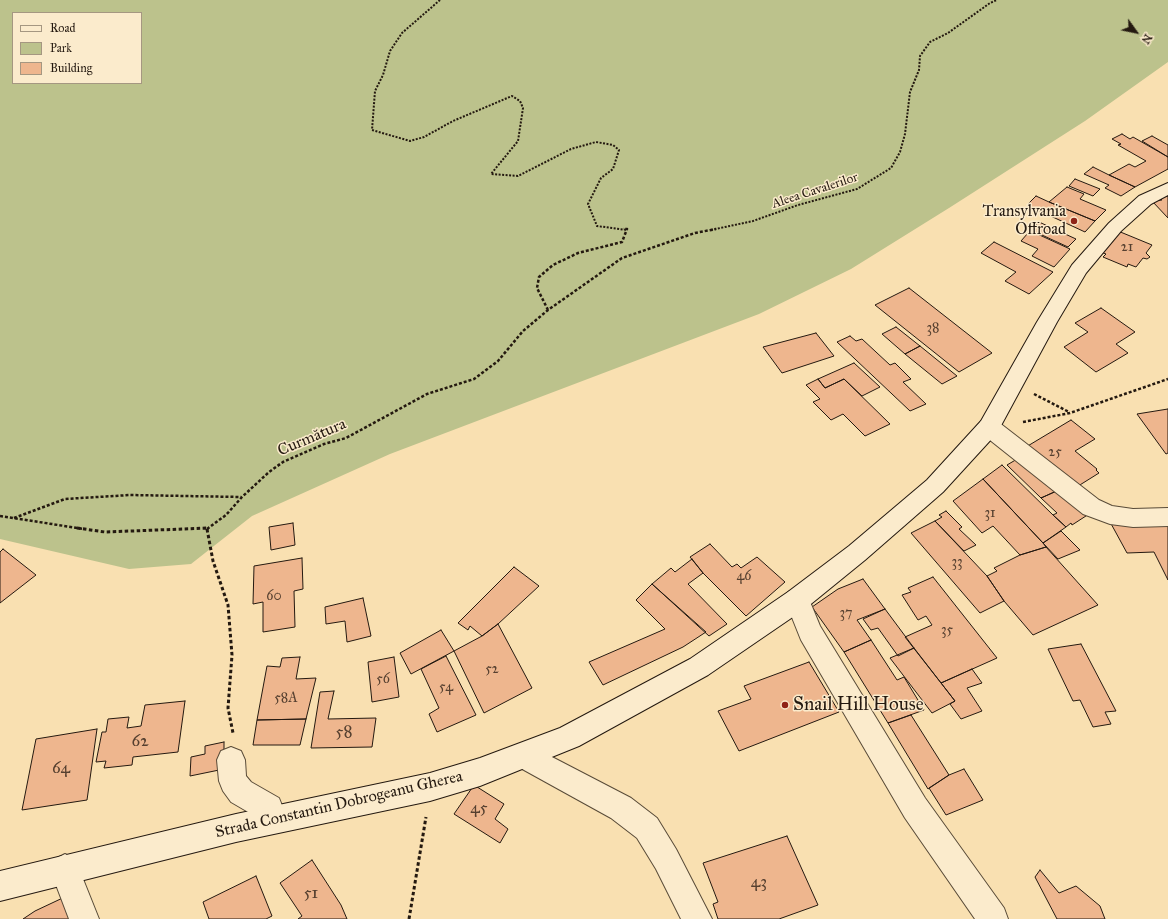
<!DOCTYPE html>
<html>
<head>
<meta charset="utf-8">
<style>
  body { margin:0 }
  #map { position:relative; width:1168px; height:919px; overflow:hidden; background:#f9e0b1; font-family:"IM FELL Great Primer",serif }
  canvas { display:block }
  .legend { position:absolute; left:12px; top:12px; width:130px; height:72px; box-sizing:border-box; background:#fbebcc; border:1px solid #a59781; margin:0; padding:5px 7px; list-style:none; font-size:12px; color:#241910 }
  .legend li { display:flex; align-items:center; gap:8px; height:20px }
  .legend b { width:20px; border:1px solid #a59781 }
  .north { position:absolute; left:1116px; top:12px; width:40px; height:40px; -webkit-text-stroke:3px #fbebcc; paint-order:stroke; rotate:123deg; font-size:11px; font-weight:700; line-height:16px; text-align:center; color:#241910 }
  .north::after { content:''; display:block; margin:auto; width:14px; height:18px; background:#241910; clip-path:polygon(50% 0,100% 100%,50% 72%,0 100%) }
</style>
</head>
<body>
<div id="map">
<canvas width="1168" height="919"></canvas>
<ul class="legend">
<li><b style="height:5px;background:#fbebcc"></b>Road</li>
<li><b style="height:11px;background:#bcc28c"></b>Park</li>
<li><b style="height:11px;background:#eeb68e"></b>Building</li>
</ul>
<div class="north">N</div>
</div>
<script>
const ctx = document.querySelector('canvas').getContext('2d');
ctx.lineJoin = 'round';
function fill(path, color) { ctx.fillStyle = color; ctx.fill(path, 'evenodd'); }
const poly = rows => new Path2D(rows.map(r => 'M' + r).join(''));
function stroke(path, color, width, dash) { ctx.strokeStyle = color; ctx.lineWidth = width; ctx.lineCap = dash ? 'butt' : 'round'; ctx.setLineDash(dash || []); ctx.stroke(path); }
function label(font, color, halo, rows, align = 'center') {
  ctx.font = font + ' "IM FELL Great Primer",serif'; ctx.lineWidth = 3; ctx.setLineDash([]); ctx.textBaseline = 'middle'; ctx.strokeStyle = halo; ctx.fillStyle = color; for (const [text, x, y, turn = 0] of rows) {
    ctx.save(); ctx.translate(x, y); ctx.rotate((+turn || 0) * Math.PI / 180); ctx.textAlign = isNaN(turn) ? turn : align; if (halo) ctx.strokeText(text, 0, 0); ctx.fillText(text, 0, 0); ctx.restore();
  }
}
const green = poly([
  [0,0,1168,0,1168,62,1085,121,949,208,851,269,759,314,390,454,252,516,191,564,129,569,0,539],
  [13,13,141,13,141,83,13,83]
]);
const building = poly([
  [1122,134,1130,139,1133,137,1168,157,1168,169,1135,187,1109,175,1129,164,1135,167,1146,161,1118,145,1121,144,1112,139,1122,134],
  [1152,136,1168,145,1168,157,1142,141,1152,136],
  [1093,167,1109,175,1135,187,1121,196,1105,188,1109,185,1084,174,1093,167],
  [1075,179,1100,189,1093,196,1069,186,1075,179],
  [1067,187,1084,194,1080,199,1106,210,1095,221,1049,202,1067,187],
  [1036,196,1049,202,1095,221,1085,232,1027,205,1036,196],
  [1168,196,1168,218,1152,201,1162,200,1160,198,1168,196],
  [1039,222,1076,239,1068,247,1031,230,1039,222],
  [1118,231,1152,245,1146,253,1150,257,1147,259,1143,258,1136,267,1128,264,1127,267,1103,257,1106,254,1101,252,1118,231],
  [1033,232,1070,249,1054,267,1032,256,1038,249,1021,241,1028,233,1031,234,1033,232],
  [994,242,1053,272,1029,294,1005,281,1016,272,981,253,994,242],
  [909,288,992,353,959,372,875,305,909,288],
  [1101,308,1135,332,1116,344,1128,353,1096,372,1064,347,1088,332,1075,323,1101,308],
  [896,327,920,346,905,354,882,334,896,327],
  [816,333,834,356,782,373,763,347,816,333],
  [850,336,856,341,862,339,890,365,895,363,911,379,903,382,926,404,910,411,837,342,850,336],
  [920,346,957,376,942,384,905,354,920,346],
  [854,363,880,387,862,396,844,379,825,388,818,379,854,363],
  [818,379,825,388,844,379,890,424,865,436,843,414,831,420,813,402,820,399,806,385,818,379],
  [1168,409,1168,453,1166,454,1137,414,1168,409],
  [1071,420,1095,439,1075,451,1097,469,1096,470,1099,473,1075,488,1026,447,1071,420],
  [1024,455,1061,489,1041,498,1007,465,1024,455],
  [1002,465,1053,515,1066,527,1043,543,983,479,1002,465],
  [983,479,1043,543,1046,547,1020,555,993,526,982,533,953,501,983,479],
  [1061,489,1089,514,1072,525,1071,523,1066,527,1053,515,1057,513,1041,498,1061,489],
  [946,511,962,527,959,529,976,545,964,551,935,521,942,517,939,515,946,511],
  [1168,519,1168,580,1154,552,1127,553,1109,520,1168,519],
  [935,521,987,576,1004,601,980,613,911,533,935,521],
  [293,523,295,545,271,550,269,527,293,523],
  [1061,531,1080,550,1058,559,1043,543,1061,531],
  [710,544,732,567,737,564,741,568,757,557,785,582,746,616,703,573,690,557,710,544],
  [1046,547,1098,605,1033,635,1004,601,987,576,997,571,994,568,1020,555,1046,547],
  [3,549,36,575,0,603,0,552,3,549],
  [302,558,303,589,294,591,295,627,263,632,263,602,253,604,254,566,302,558],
  [692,559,703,573,688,584,727,624,709,636,652,584,671,568,675,572,692,559],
  [514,567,539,586,498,624,482,636,470,626,468,630,458,623,514,567],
  [933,577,997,658,941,683,905,637,932,625,926,616,918,620,902,595,911,592,908,588,933,577],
  [863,579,885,609,857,620,871,640,844,652,812,607,838,589,863,579],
  [652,584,706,632,683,647,603,685,589,662,665,629,636,600,652,584],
  [363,598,371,636,347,642,345,621,326,624,325,607,363,598],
  [885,609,914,648,898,656,878,628,871,630,863,619,885,609],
  [498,624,532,688,484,713,454,651,482,636,498,624],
  [441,630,454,651,411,674,400,653,441,630],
  [871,640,897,680,904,677,924,710,888,723,844,652,871,640],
  [1081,644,1116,711,1105,712,1111,724,1093,727,1080,700,1073,701,1048,649,1081,644],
  [914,648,955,701,932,713,890,658,914,648],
  [446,656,476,715,437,732,429,714,439,708,421,669,446,656],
  [300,657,296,679,316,678,306,719,257,720,267,666,280,667,282,658,300,657],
  [394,657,399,697,372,702,368,662,394,657],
  [809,662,839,712,739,751,718,711,751,699,744,686,809,662],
  [972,669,982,683,967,688,982,711,961,719,950,704,955,701,941,683,972,669],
  [334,691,328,719,376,718,372,747,311,748,320,692,334,691],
  [185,701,178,752,133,757,132,765,104,768,106,761,96,762,102,732,106,732,108,719,129,717,127,728,141,726,145,705,185,701],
  [911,715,949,775,928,789,888,723,911,715],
  [306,719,300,745,253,745,257,720,306,719],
  [97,729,87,800,22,810,36,739,97,729],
  [224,742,224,769,190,776,191,757,205,754,205,746,224,742],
  [964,769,983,800,946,815,929,788,949,775,964,769],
  [474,785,504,804,495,819,508,829,500,843,454,814,474,785],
  [787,836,818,905,779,919,718,919,713,904,718,902,703,863,787,836],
  [312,860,341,905,347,919,298,919,302,916,280,883,312,860],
  [1040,870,1059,893,1076,886,1100,906,1105,919,1057,919,1035,877,1040,870],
  [256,876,272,916,266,919,209,919,203,902,256,876],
  [69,895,71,919,23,919,35,911,69,895]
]);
const pathFar2 = poly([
  [440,0,402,33,390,51,383,75,375,91,372,130,410,141,424,137,453,121,512,96,520,101,523,108,518,141,491,174,518,176,571,149,596,142,613,145,619,150,613,169,601,178,588,204,597,226,627,230],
  [711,230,753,221,798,205,857,189,891,168,900,152,905,134,910,92,919,70,920,56,930,42,948,33,990,3,997,0]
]);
const pathFar1 = poly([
  [548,310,537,288,539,277,553,265,578,253,622,242,627,229,623,229],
  [1034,394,1069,412],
  [1023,422,1070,413,1168,379],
  [0,516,84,529],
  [14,518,65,499,130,495,241,497],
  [207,529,226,515,242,497,269,472,283,462,324,444,346,438,427,394,474,379,498,361,523,331,548,310,622,258,695,233,716,229]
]);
const path = poly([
  [77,528,105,532,209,528],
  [207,529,213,561,228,605,232,655,228,708,233,733],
  [409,919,426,817]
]);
const street = poly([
  [989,419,997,421,1099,500,1112,506,1133,509,1168,508,1168,526,1133,527,1110,524,1083,514,981,433,978,427,981,421,989,419],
  [797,589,806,592,820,626,925,798,1004,908,1008,919,975,919,905,818,801,640,785,600,788,592,797,589],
  [525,743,631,798,657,818,676,849,712,919,681,919,656,869,637,838,611,818,515,765,511,756,515,747,525,743],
  [231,747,241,751,245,760,246,776,251,782,279,798,283,808,283,820,279,830,269,834,259,830,255,816,231,802,223,791,219,781,217,760,221,751,231,747],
  [65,854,75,859,99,919,69,919,50,869,55,859,65,854]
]);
const secondary = poly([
  [1168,183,1168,195,1151,204,1121,231,1086,273,1057,322,997,433,943,492,865,560,806,608,708,675,579,746,480,786,430,801,236,842,0,901,0,871,236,814,430,773,480,758,560,728,690,659,788,592,849,546,927,480,981,421,1037,322,1072,265,1109,223,1139,196,1168,183]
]);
const markers = [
  [1074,221,4,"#8f2418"],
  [785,705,4,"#8f2418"]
];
const farStreetnames = [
  ["Aleea Cavalerilor",815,191,-18]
];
const numberNames = [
  ["21",1127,248],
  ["38",933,329],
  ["25",1055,453],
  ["31",990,514],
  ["33",957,563],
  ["46",744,577],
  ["60",274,597],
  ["37",846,614],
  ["35",947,631],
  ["52",492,670],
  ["56",383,680],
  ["54",446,688],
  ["58A",286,699]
];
const poiNames = [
  ["Transylvania",1066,212],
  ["Offroad",1066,230]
];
const streetNames = [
  ["Curmătura",312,438,-23],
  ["Strada Constantin Dobrogeanu Gherea",339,805,-13]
];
const nearNumbernames = [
  ["58",344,733],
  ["62",140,742],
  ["64",61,769],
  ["45",479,809],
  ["43",759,883],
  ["51",311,894]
];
const nearPoinames = [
  ["Snail Hill House",793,705]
];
fill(green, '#bcc28c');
fill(building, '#eeb68e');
stroke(building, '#241910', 1);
stroke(street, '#594b38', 2);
stroke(secondary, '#241910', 2);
stroke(pathFar2, '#241910', 2, [2, 1.5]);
stroke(pathFar1, '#241910', 2.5, [3, 2]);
stroke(path, '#241910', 3, [3.5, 2.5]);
fill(street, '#fbebcc');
fill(secondary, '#fbebcc');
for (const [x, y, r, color] of markers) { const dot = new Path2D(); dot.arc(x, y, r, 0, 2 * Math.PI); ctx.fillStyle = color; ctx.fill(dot); stroke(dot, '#fbebcc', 1.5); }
label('13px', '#241910', '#fbebcc', farStreetnames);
label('14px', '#564030', null, numberNames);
label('16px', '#241910', '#fbebcc', poiNames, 'right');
label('16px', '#241910', '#fbebcc', streetNames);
label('17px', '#564030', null, nearNumbernames);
label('19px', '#241910', '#fbebcc', nearPoinames, 'left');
</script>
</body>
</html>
